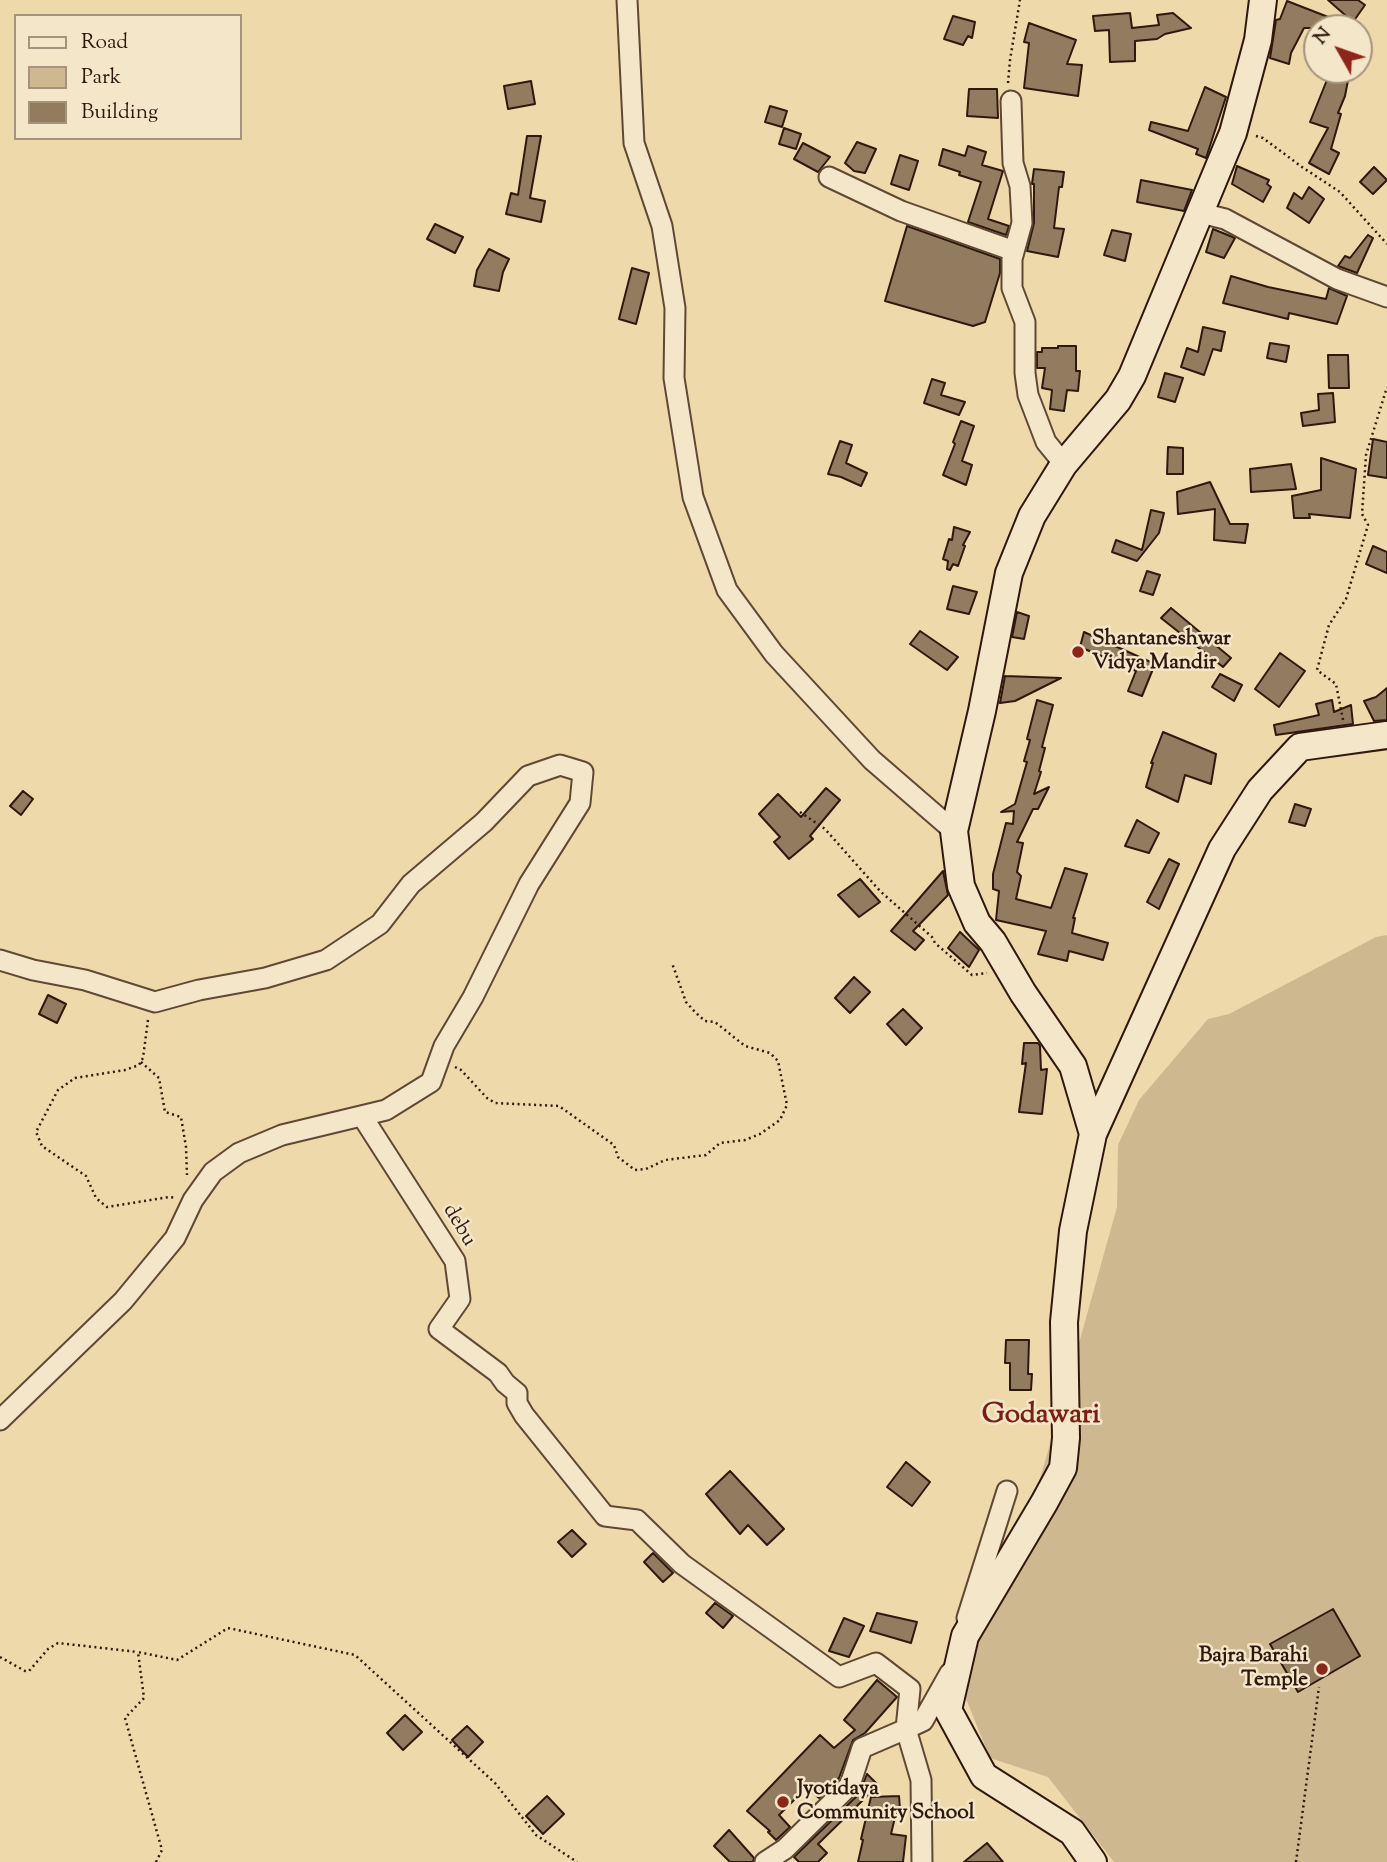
<!DOCTYPE html>
<html>
<head>
<meta charset="utf-8">
<style>
  body { margin:0 }
  #map { position:relative; width:1387px; height:1862px; overflow:hidden; background:#eed9ab; font-family:"Sorts Mill Goudy",serif }
  canvas { display:block }
  .legend { position:absolute; left:14px; top:14px; width:228px; height:126px; box-sizing:border-box; background:#f4e6c8; border:2px solid #a5947d; margin:0; padding:9px 12px; list-style:none; font-size:21px; color:#2f180d }
  .legend li { display:flex; align-items:center; gap:14px; height:35px }
  .legend b { width:35px; border:2px solid #a5947d }
  .north { position:absolute; left:1303px; top:14px; width:70px; height:70px; box-sizing:border-box; background:#f4e6c8; border:2px solid #a5947d; border-radius:50%; rotate:310deg; font-size:19px; font-weight:700; line-height:28px; text-align:center; color:#2f180d }
  .north::after { content:''; display:block; margin:auto; width:24px; height:32px; background:#8f2418; clip-path:polygon(50% 0,100% 100%,50% 72%,0 100%) }
</style>
</head>
<body>
<div id="map">
<canvas width="1387" height="1862"></canvas>
<ul class="legend">
<li><b style="height:9px;background:#f4e6c8"></b>Road</li>
<li><b style="height:19px;background:#ceb890"></b>Park</li>
<li><b style="height:19px;background:#927c5f"></b>Building</li>
</ul>
<div class="north">N</div>
</div>
<script>
const ctx = document.querySelector('canvas').getContext('2d');
ctx.lineJoin = 'round';
function fill(path, color) { ctx.fillStyle = color; ctx.fill(path, 'evenodd'); }
const poly = rows => new Path2D(rows.map(r => 'M' + r).join(''));
function stroke(path, color, width, dash) { ctx.strokeStyle = color; ctx.lineWidth = width; ctx.lineCap = dash ? 'butt' : 'round'; ctx.setLineDash(dash || []); ctx.stroke(path); }
function label(font, color, halo, rows, align = 'center') {
  ctx.font = font + ' "Sorts Mill Goudy",serif'; ctx.lineWidth = 5; ctx.setLineDash([]); ctx.textBaseline = 'middle'; ctx.strokeStyle = halo; ctx.fillStyle = color; for (const [text, x, y, turn = 0] of rows) {
    ctx.save(); ctx.translate(x, y); ctx.rotate((+turn || 0) * Math.PI / 180); ctx.textAlign = isNaN(turn) ? turn : align; if (halo) ctx.strokeText(text, 0, 0); ctx.fillText(text, 0, 0); ctx.restore();
  }
}
const green = poly([
  [1387,935,1387,1862,1114,1862,1048,1777,990,1758,964,1694,976,1638,1029,1516,1069,1379,1117,1207,1118,1145,1139,1100,1208,1019,1229,1014,1376,937]
]);
const building = poly([
  [1328,0,1358,0,1365,5,1353,22,1328,0],
  [1287,1,1354,27,1354,28,1304,28,1291,53,1289,64,1270,58,1276,20,1280,19,1287,1],
  [1130,13,1132,28,1159,25,1157,15,1173,13,1191,28,1165,34,1157,39,1135,41,1135,61,1110,62,1109,30,1095,31,1093,16,1130,13],
  [953,16,975,22,972,38,968,36,963,45,944,39,953,16],
  [1029,23,1076,40,1067,64,1082,65,1078,96,1024,88,1029,43,1024,42,1029,23],
  [1331,70,1350,70,1345,96,1338,113,1341,114,1331,149,1339,153,1329,174,1309,163,1328,128,1310,122,1331,70],
  [531,81,535,104,508,109,504,86,531,81],
  [1205,87,1226,97,1206,158,1196,154,1198,149,1149,130,1151,122,1188,131,1205,87],
  [969,89,997,89,998,118,967,116,969,89],
  [770,106,787,111,782,127,765,122,770,106],
  [784,128,801,134,796,149,779,144,784,128],
  [527,136,541,136,530,198,545,201,541,222,506,214,511,193,518,195,527,136],
  [857,142,876,149,865,173,854,171,845,163,857,142],
  [803,143,830,157,818,172,794,159,803,143],
  [968,146,986,152,982,165,1003,171,988,219,1009,226,1006,235,968,222,981,182,959,175,960,172,939,165,943,149,965,156,968,146],
  [900,155,918,161,909,190,891,184,900,155],
  [1237,166,1269,180,1267,184,1271,187,1263,202,1232,184,1237,166],
  [1374,167,1387,180,1373,194,1360,182,1374,167],
  [1034,169,1064,172,1062,187,1059,187,1054,228,1064,229,1058,257,1027,251,1034,223,1034,184,1032,184,1034,169],
  [1141,180,1192,190,1184,211,1137,202,1141,180],
  [1309,187,1324,199,1309,223,1287,208,1294,193,1302,199,1309,187],
  [435,224,463,237,455,253,427,239,435,224],
  [907,226,1000,259,1000,273,985,322,973,326,885,301,907,226],
  [1213,229,1235,238,1224,258,1206,252,1213,229],
  [1112,230,1131,234,1125,261,1104,255,1112,230],
  [1368,235,1373,238,1357,273,1338,266,1345,256,1350,258,1368,235],
  [489,249,509,259,503,272,499,291,474,286,477,270,489,249],
  [632,268,649,273,636,324,619,319,632,268],
  [1231,276,1268,287,1326,299,1329,288,1347,296,1337,324,1289,313,1288,319,1223,303,1231,276],
  [1203,327,1225,332,1221,351,1213,349,1204,375,1181,367,1187,348,1198,352,1203,327],
  [1270,343,1289,346,1286,362,1267,358,1270,343],
  [1058,346,1076,346,1076,371,1080,371,1078,391,1067,390,1064,411,1050,409,1052,390,1042,388,1045,368,1037,368,1037,352,1042,352,1042,348,1058,348,1058,346],
  [1328,355,1348,355,1349,388,1329,388,1328,355],
  [1165,373,1183,378,1175,402,1158,397,1165,373],
  [932,379,945,383,941,395,965,402,959,415,924,403,932,379],
  [1333,393,1335,422,1303,426,1301,413,1319,410,1318,394,1333,393],
  [961,421,974,426,962,461,972,465,966,485,943,475,955,444,953,442,961,421],
  [1373,439,1387,442,1387,478,1368,475,1373,439],
  [840,441,852,445,846,463,867,473,861,486,841,477,828,474,840,441],
  [1168,447,1183,448,1183,474,1167,474,1168,447],
  [1321,458,1356,469,1350,518,1309,514,1310,518,1294,518,1292,496,1321,490,1321,458],
  [1291,464,1296,489,1251,492,1250,469,1291,464],
  [1210,482,1230,524,1248,524,1245,543,1214,540,1215,509,1178,514,1177,492,1210,482],
  [1151,510,1164,513,1159,533,1137,561,1112,552,1116,540,1142,550,1151,510],
  [954,527,970,532,963,545,965,546,958,566,953,564,950,570,947,569,948,561,943,559,949,539,952,540,954,527],
  [1373,546,1387,552,1387,573,1366,564,1373,546],
  [1147,571,1160,575,1153,595,1140,591,1147,571],
  [953,586,977,592,969,614,947,609,953,586],
  [1171,608,1231,658,1223,667,1161,618,1171,608],
  [1017,612,1029,616,1024,639,1012,637,1017,612],
  [920,631,958,657,947,670,910,644,920,631],
  [1084,632,1155,664,1142,696,1128,691,1136,671,1080,647,1084,632],
  [1280,653,1305,671,1279,707,1255,689,1280,653],
  [1220,674,1242,685,1234,701,1212,687,1220,674],
  [1005,676,1061,678,1015,701,1000,703,1005,676],
  [1387,688,1387,720,1374,721,1364,701,1376,697,1387,688],
  [1037,700,1053,705,1042,747,1045,748,1039,771,1041,772,1034,794,1049,787,1038,809,1033,809,1017,842,1023,843,1017,872,1021,876,1016,899,1051,908,1065,868,1087,874,1073,918,1075,918,1072,933,1108,943,1103,960,1069,951,1067,961,1038,954,1046,931,996,920,999,891,993,889,993,874,1006,823,1013,824,1014,811,1001,812,1015,804,1027,762,1024,761,1030,740,1027,739,1037,700],
  [1332,700,1334,712,1351,705,1353,724,1276,735,1274,725,1319,715,1316,704,1332,700],
  [1163,732,1216,754,1211,784,1185,775,1178,802,1146,787,1153,763,1151,763,1163,732],
  [826,788,840,800,810,836,813,839,789,859,774,842,780,837,759,814,778,794,801,817,826,788],
  [23,791,33,799,21,815,10,806,23,791],
  [1295,804,1311,809,1305,826,1289,822,1295,804],
  [1137,820,1159,833,1149,853,1125,846,1137,820],
  [1169,859,1179,864,1159,909,1147,902,1169,859],
  [943,871,948,895,913,931,924,940,915,950,891,931,943,871],
  [860,879,880,902,859,917,838,895,860,879],
  [960,932,979,950,969,967,948,948,960,932],
  [854,977,870,992,850,1013,835,998,854,977],
  [48,995,66,1004,57,1023,39,1014,48,995],
  [903,1009,922,1028,906,1045,887,1024,903,1009],
  [1024,1043,1038,1043,1040,1046,1041,1070,1047,1069,1042,1114,1019,1112,1026,1063,1022,1064,1024,1043],
  [1006,1340,1029,1340,1028,1374,1032,1374,1031,1390,1010,1390,1010,1363,1005,1363,1006,1340],
  [906,1462,930,1482,912,1506,887,1487,906,1462],
  [730,1471,784,1529,767,1545,748,1525,740,1534,706,1494,730,1471],
  [572,1530,586,1544,572,1557,558,1542,572,1530],
  [653,1553,673,1573,663,1582,644,1562,653,1553],
  [715,1603,733,1616,723,1628,706,1613,715,1603],
  [1333,1609,1360,1656,1298,1692,1270,1644,1333,1609],
  [877,1613,917,1622,911,1643,870,1631,877,1613],
  [844,1618,864,1626,849,1657,829,1651,844,1618],
  [877,1680,897,1697,865,1733,853,1740,839,1778,819,1798,807,1787,779,1815,790,1827,776,1840,768,1832,770,1831,747,1811,820,1735,834,1748,855,1730,844,1720,877,1680],
  [405,1715,422,1732,403,1750,387,1733,405,1715],
  [467,1726,483,1742,468,1757,452,1740,467,1726],
  [867,1774,877,1784,862,1801,818,1844,827,1853,818,1862,799,1862,794,1857,859,1794,867,1774],
  [547,1796,564,1814,543,1834,526,1816,547,1796],
  [899,1796,900,1809,897,1809,891,1834,906,1836,903,1862,858,1862,863,1840,861,1839,871,1797,899,1796],
  [729,1830,754,1858,753,1862,730,1862,714,1846,729,1830],
  [987,1843,1003,1862,964,1862,987,1843]
]);
const path = poly([
  [1008,83,1010,60,1020,0],
  [1256,136,1263,138,1302,167,1340,192,1387,244],
  [1343,720,1336,684,1317,670,1329,625,1346,599,1368,525,1362,514,1366,455,1387,387],
  [800,812,825,829,880,891,932,937,935,943,972,975,987,973],
  [148,1020,143,1058,139,1065,125,1070,75,1078,58,1090,36,1132,42,1146,86,1176,96,1198,107,1207,169,1197,176,1198],
  [141,1062,159,1078,165,1112,181,1117,186,1147,187,1175],
  [455,1067,461,1070,487,1098,495,1103,559,1106,614,1145,618,1157,635,1170,646,1169,665,1160,706,1155,720,1143,745,1140,760,1134,780,1120,787,1105,778,1061,770,1053,745,1046,715,1022,705,1021,695,1012,686,1002,672,963],
  [0,1657,25,1671,29,1671,48,1649,58,1643,138,1652],
  [156,1862,162,1850,125,1718,144,1698,138,1652,177,1660,228,1628,355,1655,495,1783,536,1835,577,1862],
  [1296,1862,1319,1687]
]);
const street = poly([
  [627,0,634,143,662,226,675,308,674,378,693,497,727,590,774,654,872,760,954,831],
  [1011,101,1013,163,1020,186,1022,223,1012,259,1012,288,1025,322,1025,373,1028,395,1046,442,1064,464],
  [829,177,901,211,1014,251],
  [1201,213,1225,219,1337,279,1387,297],
  [0,960,33,970,85,980,155,1002,199,990,265,978,326,960,380,924,411,884,484,822,528,776,560,765,583,772,580,803,529,884,473,997,444,1046,431,1082,386,1110,282,1135,239,1153,213,1172,193,1200,175,1238,123,1301,0,1420],
  [362,1116,455,1261,460,1299,439,1329,498,1373,505,1383,517,1393,517,1403,524,1415,605,1516,637,1520,682,1564,839,1677,876,1663,910,1689,906,1729,862,1748,850,1785,785,1849,765,1862],
  [967,1618,1007,1491],
  [922,1862,921,1780,906,1729,923,1721,950,1673]
]);
const secondary = poly([
  [1093,1134,1222,849,1260,790,1300,747,1387,735],
  [1093,1862,1072,1832,984,1776,948,1710,965,1636,1044,1503,1063,1468,1066,1438,1064,1322,1073,1231,1093,1134,1073,1066,1023,993,993,942,977,923,961,886,954,831,982,711,1009,573,1032,516,1064,464,1118,400,1132,376,1233,133,1258,40,1263,0]
]);
const markers = [
  [1078,652,7,"#8f2418"],
  [1322,1669,7,"#8f2418"],
  [783,1802,7,"#8f2418"]
];
const poiNames = [
  ["Shantaneshwar",1092,640],
  ["Vidya Mandir",1092,664],
  ["Bajra Barahi",1308,1657,"right"],
  ["Temple",1308,1681,"right"],
  ["Jyotidaya",797,1790],
  ["Community School",797,1814]
];
const streetNames = [
  ["debu",458,1226,59]
];
const districtNames = [
  ["Godawari",1041,1417]
];
fill(green, '#ceb890');
fill(building, '#927c5f');
stroke(building, '#2f180d', 2);
stroke(street, '#5f4834', 23);
stroke(secondary, '#2f180d', 30);
stroke(path, '#2f180d', 2.5, [2, 3.5]);
stroke(street, '#f4e6c8', 19);
stroke(secondary, '#f4e6c8', 26);
for (const [x, y, r, color] of markers) { const dot = new Path2D(); dot.arc(x, y, r, 0, 2 * Math.PI); ctx.fillStyle = color; ctx.fill(dot); stroke(dot, '#f4e6c8', 2.5); }
label('bold 21px', '#2f180d', '#f4e6c8', poiNames, 'left');
label('21px', '#2f180d', '#f4e6c8', streetNames);
label('bold 28px', '#7a1f14', '#f4e6c8', districtNames);
</script>
</body>
</html>
